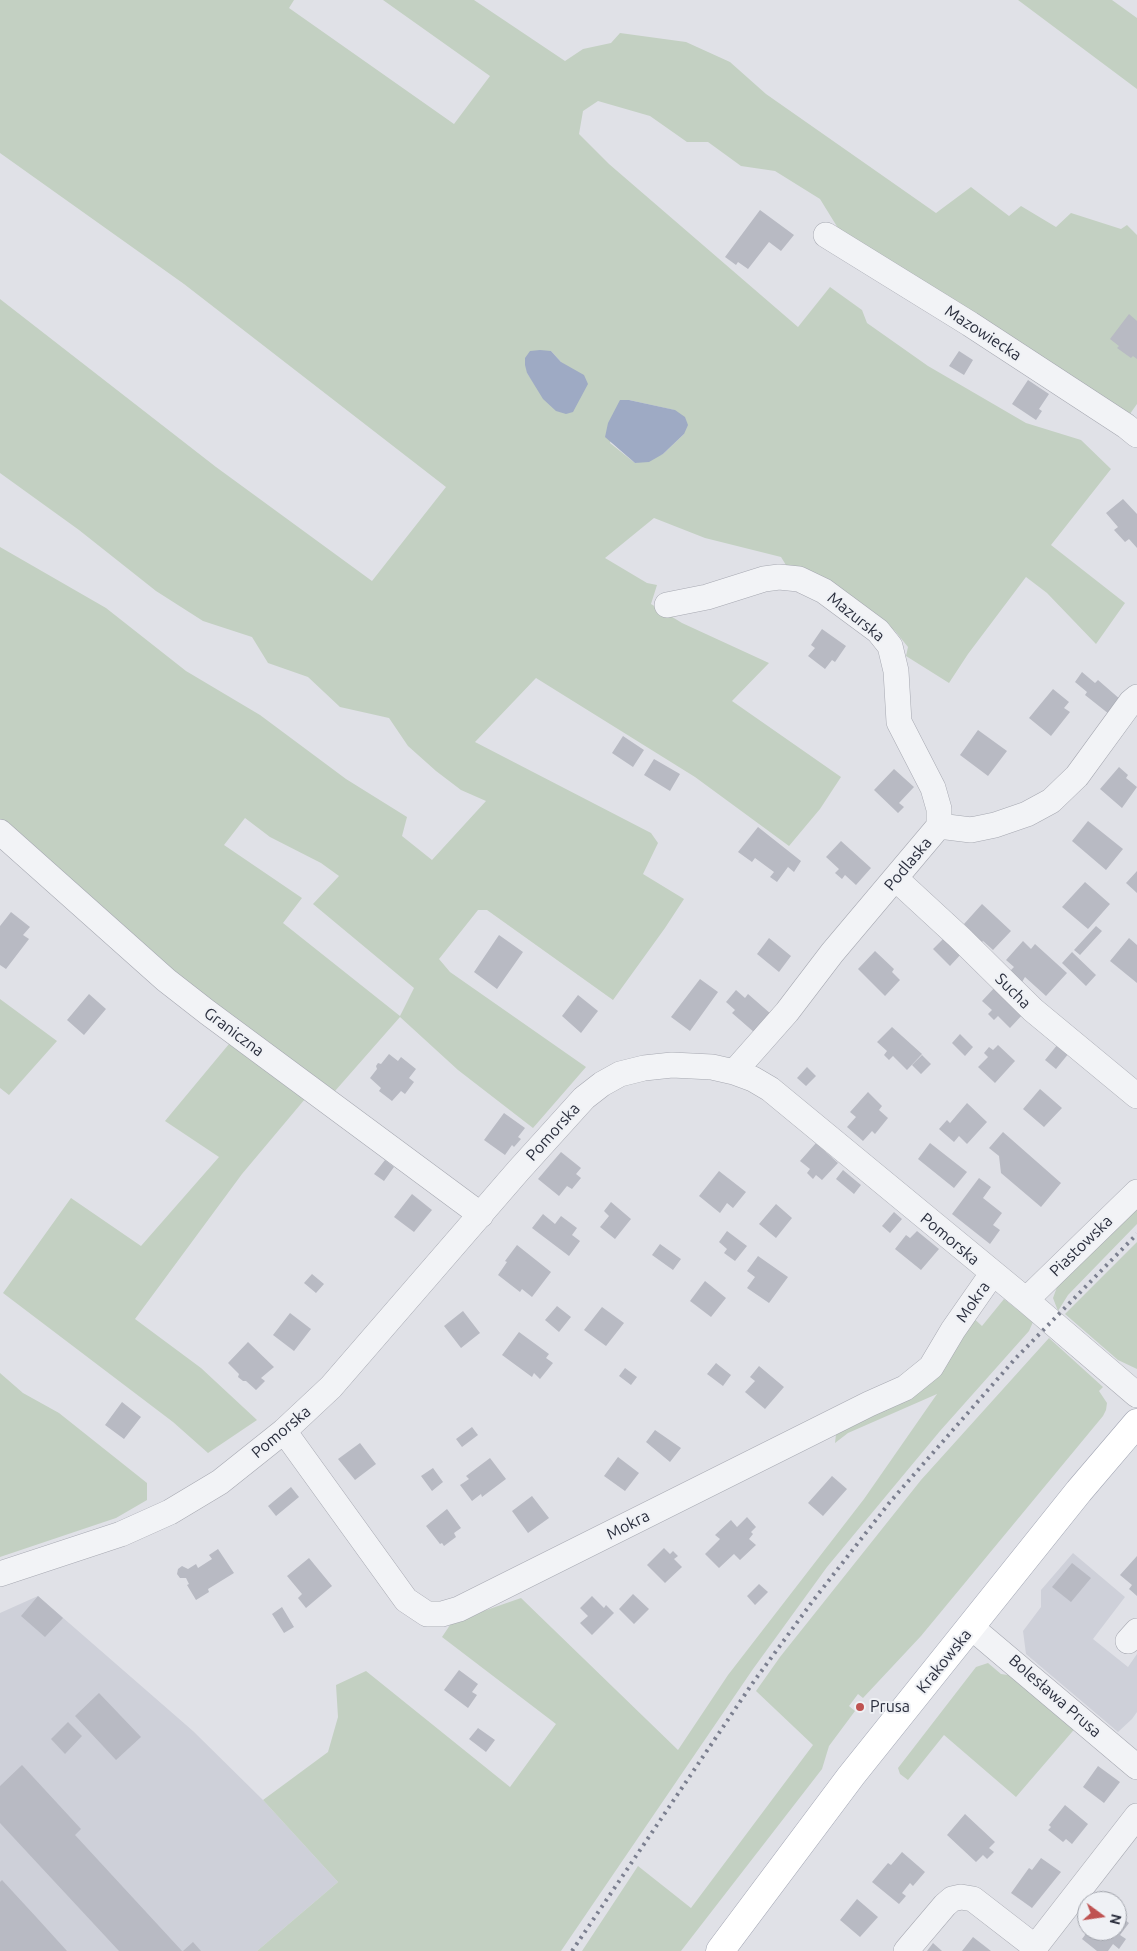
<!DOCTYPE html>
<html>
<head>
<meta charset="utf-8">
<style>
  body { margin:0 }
  #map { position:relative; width:1137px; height:1951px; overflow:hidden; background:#e0e1e7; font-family:Ubuntu,sans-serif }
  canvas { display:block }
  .north { position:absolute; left:1077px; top:1891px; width:50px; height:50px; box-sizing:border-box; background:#eff1f5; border:1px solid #a0a3ab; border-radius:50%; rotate:104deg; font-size:14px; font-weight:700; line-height:20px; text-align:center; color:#2a2e3d }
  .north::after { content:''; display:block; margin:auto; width:18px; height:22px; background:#bf5352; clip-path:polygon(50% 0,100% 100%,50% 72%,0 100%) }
</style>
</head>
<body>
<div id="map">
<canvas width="1137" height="1951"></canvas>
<div class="north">N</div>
</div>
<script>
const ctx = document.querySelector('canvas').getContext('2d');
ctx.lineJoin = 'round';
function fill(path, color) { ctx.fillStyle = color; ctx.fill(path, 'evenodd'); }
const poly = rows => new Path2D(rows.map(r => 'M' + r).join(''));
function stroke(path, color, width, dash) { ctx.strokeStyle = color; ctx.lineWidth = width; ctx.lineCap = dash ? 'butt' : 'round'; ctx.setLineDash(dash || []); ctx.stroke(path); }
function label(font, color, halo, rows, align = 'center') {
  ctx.font = font + ' Ubuntu,sans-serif'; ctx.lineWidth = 4; ctx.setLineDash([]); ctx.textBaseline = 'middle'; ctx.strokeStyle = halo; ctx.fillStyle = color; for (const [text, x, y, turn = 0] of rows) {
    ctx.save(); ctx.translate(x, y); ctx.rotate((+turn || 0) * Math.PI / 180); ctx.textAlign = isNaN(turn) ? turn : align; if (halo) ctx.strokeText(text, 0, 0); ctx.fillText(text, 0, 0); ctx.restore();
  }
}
const built = poly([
  [1073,1553,1125,1597,1093,1639,1128,1667,1137,1654,1137,1712,1132,1719,1118,1732,1026,1654,1023,1631,1041,1607,1041,1590],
  [38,1596,193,1731,263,1800,338,1882,257,1951,0,1951,0,1613]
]);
const green = poly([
  [0,0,294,0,289,8,454,124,490,76,383,0,474,0,565,61,583,49,611,43,620,33,686,42,730,62,766,94,936,213,971,187,1009,216,1021,206,1056,227,1071,213,1121,229,1127,225,1137,235,1137,404,1127,418,841,233,820,199,775,171,741,166,708,142,687,142,650,116,598,101,583,111,579,134,609,164,798,327,830,287,862,310,867,323,928,366,1026,423,1081,440,1111,469,1051,545,1125,603,1096,644,1047,593,1026,577,968,654,949,683,906,656,908,647,895,631,836,595,789,570,781,557,705,538,654,518,605,558,647,583,657,585,651,604,682,623,769,663,732,701,841,777,820,809,789,846,695,777,536,678,475,742,651,833,658,843,643,874,684,899,665,928,613,1000,487,910,478,910,439,959,450,972,586,1067,533,1128,458,1070,400,1017,335,1091,136,948,0,837,0,547,106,608,186,671,260,715,346,779,407,817,402,836,432,860,486,801,461,790,436,771,408,746,389,718,340,707,308,677,268,663,252,637,203,621,156,591,79,530,0,473,0,299,216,467,372,581,446,487,184,284,0,153],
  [551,351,561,362,534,383,527,373],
  [629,400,674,410,684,434,663,454,635,463,610,443],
  [245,818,270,837,321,863,339,876,313,904,414,988,400,1016,283,923,302,898,224,845],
  [1018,0,1112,0,1137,18,1137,89],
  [0,999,57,1041,9,1095,0,1088],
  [229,1044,305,1099,242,1174,135,1319,201,1368,257,1420,208,1453,173,1422,3,1293,71,1198,141,1246,219,1157,165,1121],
  [1137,1206,1137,1224,1068,1295,1058,1311,1053,1298,1057,1287],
  [1137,1242,1137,1369,1118,1360,1065,1314],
  [1004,1299,1033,1322,1029,1331,940,1431,827,1567,753,1669,561,1951,257,1951,338,1882,263,1800,328,1752,338,1717,336,1685,366,1671,510,1787,556,1724,442,1637,452,1622,521,1598,678,1750,728,1675,864,1499,937,1394,848,1433,835,1443,837,1426,927,1382,969,1314,982,1326],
  [1049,1338,1103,1387,1099,1391,1107,1403,1106,1410,1103,1416,921,1636,863,1698,858,1694,849,1706,855,1711,829,1746,822,1769,681,1951,582,1951,638,1866,691,1908,813,1745,756,1691,780,1657,921,1480],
  [0,1373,23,1393,59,1413,147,1483,147,1500,116,1518,0,1557],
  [988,1663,1001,1674,1014,1676,1078,1725,1016,1797,944,1735,908,1780,900,1774,898,1768,976,1667]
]);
const water = poly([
  [540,350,551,351,561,362,584,375,588,384,573,412,566,414,556,411,543,399,527,373,525,365,525,358,530,351],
  [620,400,629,400,675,410,685,417,688,425,684,434,663,454,649,462,635,463,605,437,608,423]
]);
const building = poly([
  [760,210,794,235,781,251,769,242,748,269,738,262,736,265,725,257],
  [1129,314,1137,321,1137,359,1133,356,1131,358,1117,348,1119,346,1110,339],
  [959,351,973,360,964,375,949,366],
  [1028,380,1049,394,1039,409,1042,411,1036,420,1012,404],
  [1123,499,1137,514,1137,548,1129,539,1125,542,1114,530,1118,527,1106,513],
  [822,629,846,646,835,662,832,660,825,669,808,656,815,648,811,645],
  [1082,672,1095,683,1098,680,1121,700,1109,714,1085,695,1087,692,1075,682],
  [1053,689,1069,702,1064,708,1070,712,1051,736,1029,718],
  [978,730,1007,751,988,776,960,755],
  [623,736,644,750,633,767,612,753],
  [654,759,680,774,670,791,644,775],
  [1119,767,1128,775,1126,778,1137,787,1122,808,1100,789],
  [894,769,914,787,899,803,904,807,898,813,874,790],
  [1088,821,1123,849,1106,870,1072,841],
  [758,827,801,861,794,872,788,867,777,882,770,877,774,872,755,858,752,862,738,852],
  [841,841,871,868,856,885,845,875,842,879,835,873,839,869,826,857],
  [1137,871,1137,893,1126,883],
  [1085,882,1110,904,1088,929,1062,907],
  [982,904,1011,931,993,950,983,941,978,946,969,938,973,933,964,924],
  [11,912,30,927,23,935,29,939,6,969,0,965,0,926],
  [1096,926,1102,931,1080,955,1074,950],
  [499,935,523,952,497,989,474,972],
  [945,937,962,953,950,966,933,949],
  [769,938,791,956,779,972,757,954],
  [1129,938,1137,945,1137,983,1110,961],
  [1023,941,1031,949,1035,944,1067,973,1046,996,1025,977,1022,982,1010,971,1014,967,1006,960],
  [875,951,894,969,892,972,900,980,885,996,858,969],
  [1072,952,1096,975,1086,986,1062,963],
  [700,979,718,992,690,1031,671,1017],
  [996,986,1024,1013,1010,1028,998,1016,994,1020,988,1014,992,1010,982,1001],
  [736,990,745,998,748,994,771,1014,755,1033,732,1013,735,1010,726,1002],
  [89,994,106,1009,84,1035,67,1020],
  [578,995,598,1011,581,1033,562,1016],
  [892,1027,922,1054,907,1070,893,1056,889,1060,884,1055,887,1051,877,1042],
  [960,1034,973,1047,965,1056,952,1043],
  [1058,1044,1069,1053,1056,1069,1045,1060],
  [998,1045,1015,1061,995,1083,978,1067,988,1057,984,1053,989,1047,993,1050],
  [389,1054,398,1061,401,1057,416,1069,409,1078,414,1082,405,1094,401,1091,392,1101,379,1091,381,1088,370,1078,377,1069,376,1066,378,1063,381,1064],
  [922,1055,931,1064,921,1074,912,1065],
  [807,1067,816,1076,806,1086,797,1078],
  [1040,1089,1062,1108,1044,1127,1023,1109],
  [868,1092,882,1106,879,1110,888,1118,875,1134,872,1131,863,1141,847,1127,856,1117,850,1112],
  [967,1103,987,1122,967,1144,959,1136,954,1142,939,1129,947,1120,950,1123],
  [504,1113,525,1128,518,1137,521,1139,514,1147,512,1145,505,1155,484,1140],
  [1003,1132,1061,1183,1041,1207,1001,1173,999,1156,989,1148],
  [816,1143,838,1163,822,1180,816,1175,813,1179,807,1173,810,1169,800,1161],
  [930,1143,967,1172,954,1188,918,1159],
  [561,1152,581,1168,576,1174,581,1178,572,1189,567,1186,559,1196,538,1179],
  [385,1160,394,1167,384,1181,374,1174],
  [843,1170,861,1185,854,1194,836,1179],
  [719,1171,746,1192,733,1208,727,1203,720,1213,699,1196],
  [979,1178,991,1187,983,1198,1002,1213,993,1225,1000,1230,990,1244,952,1214],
  [412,1194,432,1210,414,1232,394,1217],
  [611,1202,631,1219,615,1239,600,1227,609,1216,604,1211],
  [776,1204,792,1218,776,1238,759,1224],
  [894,1212,902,1219,890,1233,882,1226],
  [543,1214,555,1224,561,1216,577,1228,572,1235,580,1241,569,1256,532,1228],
  [727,1231,747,1246,735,1261,724,1253,727,1249,719,1242],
  [917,1231,939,1249,921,1270,895,1249,906,1235,910,1238],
  [660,1244,681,1259,673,1270,652,1255],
  [517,1245,551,1272,532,1297,522,1289,520,1292,498,1275,507,1262,505,1261],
  [758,1256,788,1277,769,1303,747,1288,755,1277,747,1271],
  [312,1274,324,1284,316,1293,304,1283],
  [705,1281,726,1298,711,1317,690,1301],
  [557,1306,571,1317,559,1332,545,1320],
  [602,1307,624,1323,606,1346,584,1330],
  [463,1311,480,1333,461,1348,444,1326],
  [290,1313,311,1329,294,1351,273,1335],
  [519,1332,549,1354,546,1358,553,1363,540,1379,534,1373,532,1377,502,1355],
  [248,1342,274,1367,261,1378,265,1381,256,1390,246,1381,243,1381,238,1377,239,1374,228,1363],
  [716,1363,731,1375,723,1386,707,1374],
  [759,1366,784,1387,765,1409,745,1392,755,1381,750,1377],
  [625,1368,637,1377,631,1385,619,1376],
  [122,1402,141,1417,124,1439,105,1425],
  [472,1427,478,1435,462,1447,456,1439],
  [655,1430,681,1448,670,1462,646,1442],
  [360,1443,376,1464,355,1480,338,1459],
  [618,1457,639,1473,625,1491,604,1476],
  [490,1458,506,1479,482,1497,481,1494,472,1501,460,1485,469,1479,466,1476],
  [433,1468,443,1482,432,1491,421,1476],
  [832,1476,847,1489,823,1516,808,1503],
  [291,1487,299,1497,276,1516,268,1506],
  [532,1496,549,1518,528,1533,512,1511],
  [447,1509,461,1528,454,1533,456,1537,444,1546,442,1543,440,1544,426,1526],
  [747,1517,756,1527,751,1532,753,1534,749,1539,756,1545,740,1560,734,1554,719,1568,705,1554,720,1539,715,1535,731,1520,737,1527],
  [664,1548,670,1554,673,1551,678,1556,674,1559,682,1567,665,1583,647,1565],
  [218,1549,234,1573,208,1589,209,1592,196,1600,187,1585,189,1584,186,1578,180,1578,177,1574,178,1569,182,1566,188,1569,196,1564,198,1568,212,1559,209,1555],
  [1137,1556,1137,1596,1129,1589,1132,1585,1120,1575],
  [309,1558,332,1586,306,1608,298,1598,302,1594,287,1576],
  [1072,1563,1091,1578,1071,1602,1052,1587],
  [759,1584,768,1592,755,1605,747,1596],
  [633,1594,649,1609,634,1624,619,1609],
  [38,1596,63,1618,45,1637,21,1616],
  [592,1596,604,1608,606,1605,614,1613,592,1635,580,1623,588,1616,580,1608],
  [282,1607,294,1627,284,1633,272,1614],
  [459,1670,478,1684,472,1692,477,1695,468,1708,444,1690],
  [99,1693,141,1737,116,1760,75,1716],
  [68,1722,82,1736,65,1754,51,1739],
  [478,1728,495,1740,486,1752,469,1739],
  [22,1765,81,1829,75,1835,182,1951,119,1951,0,1823,0,1786],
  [1098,1766,1120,1782,1104,1803,1083,1787],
  [1065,1805,1088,1824,1072,1844,1066,1839,1063,1842,1048,1830,1051,1827,1049,1825],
  [965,1814,995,1842,989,1848,994,1852,987,1859,983,1855,976,1862,947,1835],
  [902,1852,925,1872,913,1886,910,1883,902,1893,906,1896,899,1904,872,1882,888,1863,891,1865],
  [1041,1858,1061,1872,1032,1908,1011,1893,1029,1868,1032,1870],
  [2,1880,37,1918,67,1951,0,1951,0,1882],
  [857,1899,878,1917,860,1937,840,1920],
  [1117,1914,1129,1923,1120,1935,1126,1939,1119,1949,1113,1944,1108,1951,1097,1951,1082,1939,1088,1931,1117,1931],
  [973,1937,991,1951,962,1951],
  [193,1942,201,1951,183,1951],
  [933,1943,942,1951,927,1951]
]);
const minor = poly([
  [826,235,970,324,1126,426,1137,435],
  [667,605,707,597,764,579,779,577,799,579,824,591,878,631,890,646,896,671,899,722,933,788,939,809,939,826],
  [939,826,971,830,995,825,1027,814,1051,801,1077,776,1131,702,1137,697],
  [0,832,166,980,207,1012,481,1215],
  [896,879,960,938,1033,1010,1137,1096],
  [734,1072,787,1012,832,953,939,826],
  [1026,1300,1137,1192],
  [284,1431,406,1600,427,1614,442,1614,459,1609,869,1404,905,1388,931,1367,953,1330,992,1274],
  [0,1574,121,1534,170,1512,220,1482,284,1431,331,1387,518,1171,584,1098,602,1084,620,1074,644,1068,672,1065,712,1067,734,1072,753,1079,770,1089,1026,1300,1137,1395],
  [971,1627,1137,1767],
  [1128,1641,1137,1631],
  [906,1951,945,1905,952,1899,961,1897,973,1899,1035,1947],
  [1032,1951,1137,1816]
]);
const major = poly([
  [720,1951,851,1776,1079,1491,1137,1423]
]);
const rail = poly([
  [572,1951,752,1684,812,1602,890,1502,1015,1359,1137,1234]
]);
const markers = [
  [860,1707,5,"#bf5352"]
];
const streetNames = [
  ["Mazowiecka",983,333,33],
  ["Mazurska",856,617,39],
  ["Podlaska",908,864,-50],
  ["Sucha",1013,991,45],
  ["Graniczna",234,1032,37],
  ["Pomorska",553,1132,-48],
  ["Pomorska",950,1239,40],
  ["Piastowska",1081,1246,-44],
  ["Mokra",973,1302,-55],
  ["Pomorska",281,1432,-40],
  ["Mokra",628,1525,-27],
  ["Krakowska",944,1661,-51],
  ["Bolesława Prusa",1055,1696,41]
];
const poiNames = [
  ["Prusa",870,1707]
];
fill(built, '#ced0d9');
fill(green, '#c3d0c2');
fill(water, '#9eaac4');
fill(building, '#b8bac3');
stroke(minor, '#a6a8b1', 26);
stroke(major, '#a0a4b2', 29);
stroke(minor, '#f2f3f6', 25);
stroke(major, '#fff', 28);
stroke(rail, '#7b7f8f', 4, [2.5, 5]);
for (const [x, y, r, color] of markers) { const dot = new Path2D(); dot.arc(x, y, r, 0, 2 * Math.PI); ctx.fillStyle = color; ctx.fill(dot); stroke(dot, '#eff1f5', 2); }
label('16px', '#2a2e3d', '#eff1f5', streetNames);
label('16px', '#2a2e3d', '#eff1f5', poiNames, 'left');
</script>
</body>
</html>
